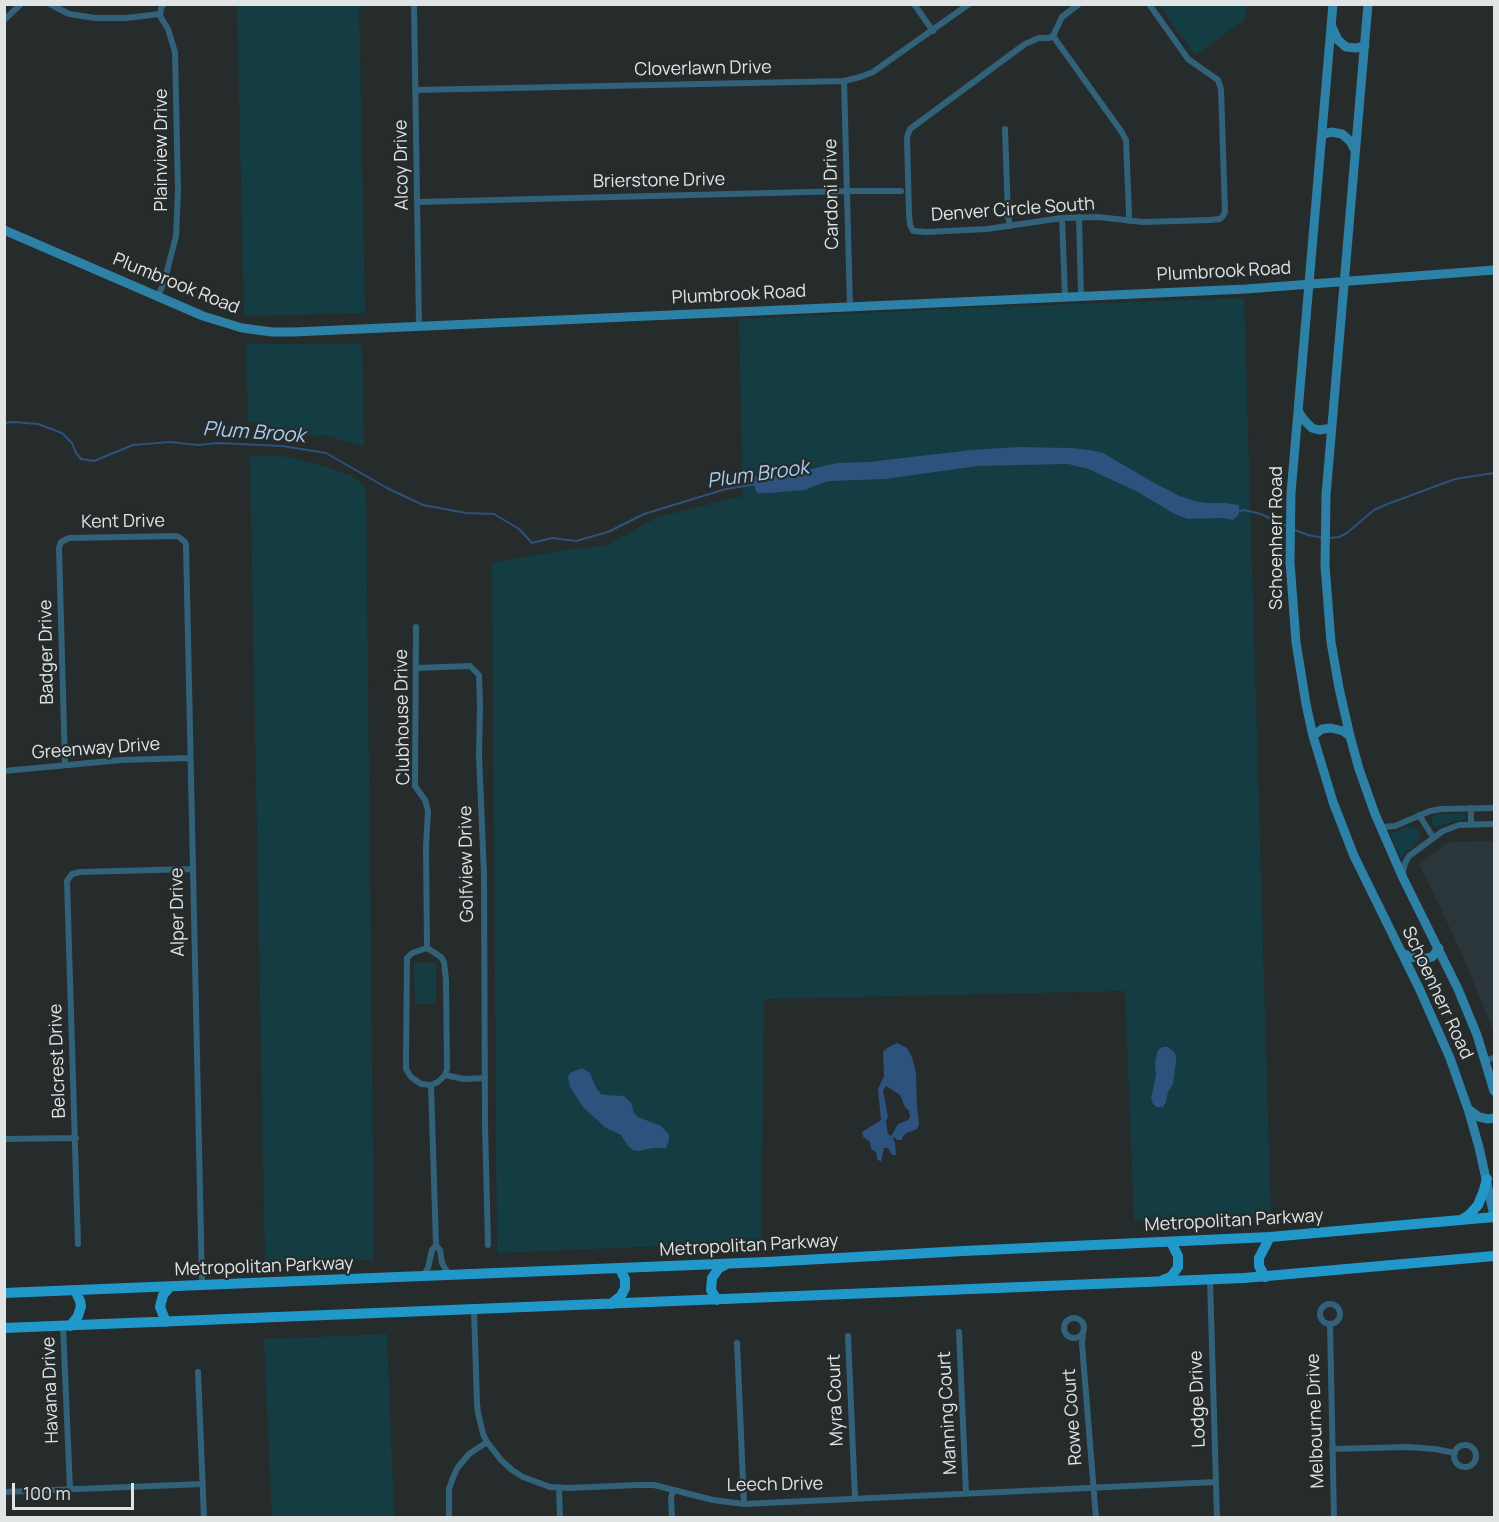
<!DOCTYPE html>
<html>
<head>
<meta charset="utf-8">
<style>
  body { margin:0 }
  #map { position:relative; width:1499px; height:1522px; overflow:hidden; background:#262b2c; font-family:Manrope,sans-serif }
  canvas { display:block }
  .frame { position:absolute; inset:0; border:6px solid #e1e4e5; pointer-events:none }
  .scale { position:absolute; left:12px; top:1483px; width:122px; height:27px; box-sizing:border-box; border:3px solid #e1e4e5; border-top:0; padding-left:8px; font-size:18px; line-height:21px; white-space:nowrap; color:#e1e4e5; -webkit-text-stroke:4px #262b2c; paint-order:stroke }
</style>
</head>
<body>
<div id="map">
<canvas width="1499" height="1522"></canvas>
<div class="frame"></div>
<div class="scale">100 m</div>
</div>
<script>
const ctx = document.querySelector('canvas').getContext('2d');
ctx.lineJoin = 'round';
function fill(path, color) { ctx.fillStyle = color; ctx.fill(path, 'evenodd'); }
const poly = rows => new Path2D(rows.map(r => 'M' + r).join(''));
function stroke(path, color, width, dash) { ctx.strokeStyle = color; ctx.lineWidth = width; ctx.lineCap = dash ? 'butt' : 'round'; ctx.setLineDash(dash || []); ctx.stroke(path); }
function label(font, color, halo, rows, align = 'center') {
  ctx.font = font + ' Manrope,sans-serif'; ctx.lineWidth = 4.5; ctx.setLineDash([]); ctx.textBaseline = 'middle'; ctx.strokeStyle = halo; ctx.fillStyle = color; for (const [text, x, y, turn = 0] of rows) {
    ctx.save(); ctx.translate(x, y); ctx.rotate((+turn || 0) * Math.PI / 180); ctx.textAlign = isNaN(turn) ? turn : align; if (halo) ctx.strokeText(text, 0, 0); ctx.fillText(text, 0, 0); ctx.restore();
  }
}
const built = poly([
  [1494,841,1494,1032,1457,943,1419,864,1449,842]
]);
const green = poly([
  [237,5,359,5,365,313,244,316],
  [1159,5,1246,5,1245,20,1195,55],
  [1244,298,1271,1219,1134,1220,1125,991,764,999,761,1242,497,1253,492,563,558,551,607,545,658,517,743,496,739,319,962,308],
  [246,344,362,344,364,447,325,435,302,436,248,421],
  [272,455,295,458,326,467,352,476,366,487,374,1260,265,1263,250,457],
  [1438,814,1464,814,1466,817,1464,820,1451,822,1436,827,1432,824,1432,817],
  [1407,826,1416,828,1420,833,1420,838,1412,848,1405,852,1401,859,1390,834,1399,831],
  [414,963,436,963,436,1004,415,1004],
  [387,1334,394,1517,272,1517,264,1339]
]);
const water = poly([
  [1019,447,1071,448,1090,450,1103,453,1151,481,1179,496,1199,502,1208,503,1225,503,1239,505,1239,514,1233,520,1222,518,1187,519,1173,513,1136,491,1099,474,1089,469,1068,464,978,466,885,479,830,481,819,484,805,490,769,493,758,493,756,491,753,481,755,476,759,475,774,476,787,475,837,463,869,462,971,450],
  [897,1043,907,1048,912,1057,916,1073,917,1106,919,1125,917,1129,907,1133,903,1136,902,1140,897,1140,894,1137,893,1139,895,1143,896,1155,892,1155,888,1148,884,1148,881,1162,877,1159,876,1152,871,1149,870,1142,863,1137,862,1132,881,1120,878,1089,884,1076,883,1052,887,1048],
  [886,1086,900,1095,905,1107,909,1111,910,1117,908,1120,898,1124,891,1136,888,1134,887,1129,886,1121,888,1117,883,1090],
  [1163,1047,1168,1047,1174,1052,1176,1056,1176,1062,1173,1084,1168,1092,1166,1102,1163,1107,1157,1107,1153,1104,1151,1099,1156,1075,1155,1063,1158,1050],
  [582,1068,590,1073,596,1088,601,1094,605,1095,624,1096,631,1103,634,1113,638,1117,661,1126,669,1135,669,1141,666,1148,653,1148,638,1151,633,1150,628,1146,621,1135,606,1128,583,1107,570,1087,568,1077,570,1073]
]);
const stream = poly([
  [4,423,13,422,38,424,62,433,72,443,76,453,81,459,94,461,133,445,170,442,198,445,219,443,282,446,326,453,387,488,423,505,466,513,494,514,519,529,532,543,552,538,576,541,608,532,644,514,726,489,757,484],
  [1236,512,1244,510,1261,514,1287,526],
  [1292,529,1308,535,1324,538],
  [1330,538,1339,537,1347,533,1374,510,1385,505,1455,479,1494,473]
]);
const street = poly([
  [50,4,69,14,95,18,126,18,160,14],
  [414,4,419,326],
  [914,4,933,31],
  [1079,4,1062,17,1053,36,1049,38,1039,38,1025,44,910,129,907,137,909,214,910,225,913,231,926,232,987,229,1062,218,1098,217,1143,222,1210,220,1220,219,1223,216,1225,212,1221,89,1218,80,1188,59,1149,4],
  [4,20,21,4],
  [1053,36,1121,131,1126,140,1129,214,1129,221],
  [844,81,850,307],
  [415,90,844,81,860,77,873,72,969,4],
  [1005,129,1008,216,1010,226],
  [418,202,847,191,901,191],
  [1079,217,1081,296],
  [1062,218,1065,296],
  [158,297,165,279,176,236,178,191,175,52,168,29,160,16,161,8,164,4],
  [416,627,415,786,425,800,428,811,426,847,427,948],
  [416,668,470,666,479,675,480,706,479,755,484,874,485,1125,488,1245],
  [65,765,59,548,61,542,69,538,176,536,179,537,185,542,186,545,202,1285],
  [4,771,121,760,190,758],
  [1471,808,1471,825],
  [1419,815,1433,837],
  [1381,827,1395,826,1430,811,1441,809,1494,808],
  [1402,876,1405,863,1409,856,1443,831,1459,825,1494,824],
  [427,948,441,957,444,962,446,980,447,1069,445,1075,438,1082,431,1085,421,1084,411,1077,406,1069,406,1060,407,958,412,953,427,948],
  [1486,1060,1494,1058],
  [445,1075,464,1079,485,1078],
  [431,1085,436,1245],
  [4,1139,76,1138],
  [78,1244,67,881,72,874,80,872,192,869],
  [423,1276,428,1268,432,1250,436,1245,440,1250,442,1263,449,1275],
  [1210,1279,1217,1518],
  '1320 1314a10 10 0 1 1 20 0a10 10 0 1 1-20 0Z',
  [474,1310,477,1403,478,1413,483,1434,487,1442,501,1460,512,1470,523,1477,550,1487,569,1488,637,1485,654,1485,713,1500,744,1504,1216,1482],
  '1064 1328a10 10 0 1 1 20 0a10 10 0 1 1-20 0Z',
  [1330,1324,1334,1518],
  [63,1326,70,1489],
  [959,1332,966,1493],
  [1083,1332,1082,1344,1096,1518],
  [848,1336,855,1498],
  [737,1343,744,1504],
  [198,1372,204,1518],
  '1454 1456a11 11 0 1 1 22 0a11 11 0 1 1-22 0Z',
  [1332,1449,1408,1447,1435,1449,1455,1453],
  [559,1488,560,1518],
  [4,1492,203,1484],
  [449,1518,449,1489,454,1475,458,1467,469,1454,487,1442],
  [672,1518,671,1499,673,1490]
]);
const secondary = poly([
  [1333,4,1291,493,1290,562,1296,642,1306,704,1313,736,1333,802,1354,856,1419,988,1450,1058,1468,1109,1479,1147,1494,1216],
  [1368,4,1326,495,1325,566,1331,642,1339,688,1350,736,1359,769,1375,814,1402,876,1458,989,1477,1035,1494,1091],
  [1332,27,1338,40,1346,47,1356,48,1365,46],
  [1322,135,1331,132,1342,134,1350,141,1355,150],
  [4,230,203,316,242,328,272,332,294,332,1246,289,1494,270],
  [1298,411,1305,421,1312,428,1319,430,1332,428],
  [1313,736,1322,729,1331,728,1343,731,1350,736],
  [1402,953,1411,957,1423,959,1432,957,1439,948],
  [1468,1109,1479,1117,1488,1119,1494,1118]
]);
const primary = poly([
  [1461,1220,1469,1215,1478,1205,1483,1193,1487,1179],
  [1265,1277,1259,1266,1259,1258,1270,1237],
  [1163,1280,1171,1277,1178,1267,1178,1256,1171,1242],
  [4,1293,767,1262,963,1251,1270,1237,1494,1217],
  [717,1300,711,1290,712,1278,719,1268,727,1264],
  [611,1304,621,1296,625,1288,625,1279,620,1269],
  [166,1322,160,1307,163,1295,170,1287],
  [70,1326,78,1316,81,1306,80,1301,75,1290],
  [4,1328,1244,1278,1494,1256]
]);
const streetNames = [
  ["Cloverlawn Drive",703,69,-1],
  ["Plainview Drive",162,150,-90],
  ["Alcoy Drive",402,165,-91],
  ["Brierstone Drive",659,181,-1],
  ["Cardoni Drive",832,194,-91],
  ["Denver Circle South",1013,210,-4],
  ["Plumbrook Road",1224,272,-3],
  ["Plumbrook Road",176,284,22],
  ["Plumbrook Road",739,295,-3],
  ["Kent Drive",123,522,-1],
  ["Schoenherr Road",1277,538,-90],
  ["Badger Drive",47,652,-91],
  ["Clubhouse Drive",403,717,-91],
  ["Greenway Drive",96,749,-4],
  ["Golfview Drive",467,864,-91],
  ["Alper Drive",178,912,-91],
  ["Schoenherr Road",1437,993,65],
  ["Belcrest Drive",58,1061,-92],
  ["Metropolitan Parkway",1234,1221,-3],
  ["Metropolitan Parkway",749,1246,-3],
  ["Metropolitan Parkway",264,1267,-2],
  ["Havana Drive",51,1390,-92],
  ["Lodge Drive",1198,1399,-92],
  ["Myra Court",836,1400,-92],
  ["Manning Court",948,1413,-93],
  ["Rowe Court",1073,1417,-94],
  ["Melbourne Drive",1316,1421,-92],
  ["Leech Drive",775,1485,-1]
];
const waterNames = [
  ["Plum Brook",254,433,4],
  ["Plum Brook",758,475,-8]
];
fill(built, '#2a3639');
fill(green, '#133d43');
fill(water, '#2c527d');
stroke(stream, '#2c527d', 2);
stroke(street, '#32627a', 6);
stroke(secondary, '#2d81a7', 9);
stroke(primary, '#2099ca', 10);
label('18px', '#e1e4e5', '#262b2c', streetNames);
label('italic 20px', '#a9ccf4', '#262b2c', waterNames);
</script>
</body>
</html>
